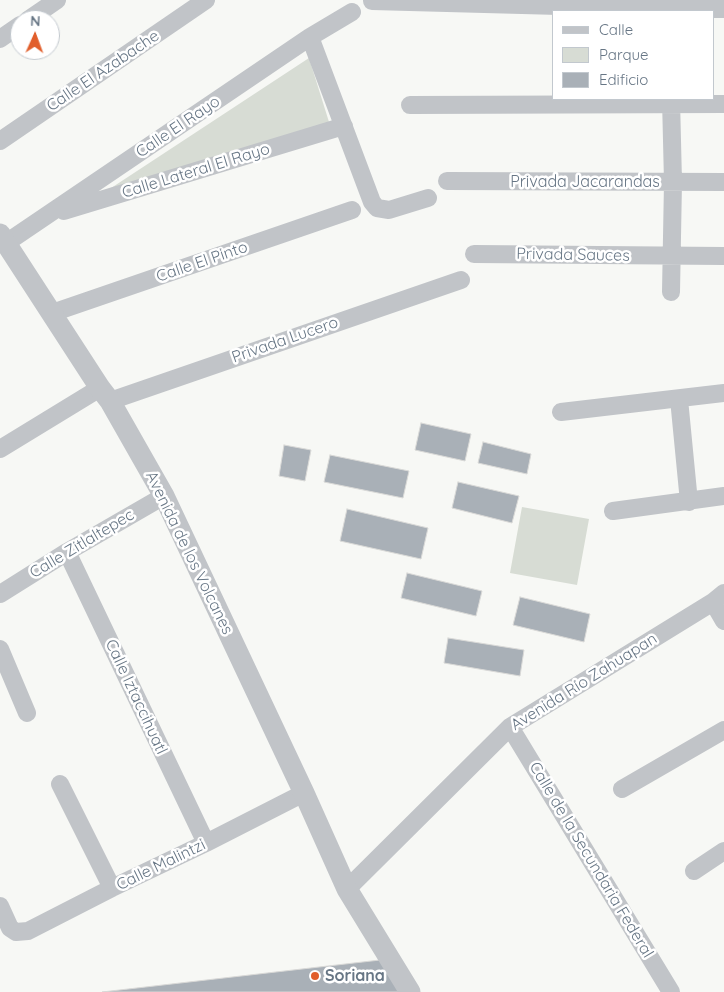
<!DOCTYPE html>
<html>
<head>
<meta charset="utf-8">
<style>
  body { margin:0 }
  #map { position:relative; width:724px; height:992px; overflow:hidden; background:#f7f8f5; font-family:Quicksand,sans-serif }
  canvas { display:block }
  .legend { position:absolute; left:552px; top:10px; width:162px; height:90px; box-sizing:border-box; background:#fff; border:1px solid #c2c8ce; margin:0; padding:6px 9px; list-style:none; font-size:15px; color:#677685 }
  .legend li { display:flex; align-items:center; gap:10px; height:25px }
  .legend b { width:25px; border:1px solid #c2c8ce }
  .north { position:absolute; left:10px; top:10px; width:50px; height:50px; box-sizing:border-box; background:#fff; border:1px solid #c2c8ce; border-radius:50%; rotate:2deg; font-size:14px; font-weight:700; line-height:20px; text-align:center; color:#677685 }
  .north::after { content:''; display:block; margin:auto; width:18px; height:22px; background:#e15e2b; clip-path:polygon(50% 0,100% 100%,50% 72%,0 100%) }
</style>
</head>
<body>
<div id="map">
<canvas width="724" height="992"></canvas>
<ul class="legend">
<li><b style="height:6px;background:#c1c4c8"></b>Calle</li>
<li><b style="height:14px;background:#d7dcd4"></b>Parque</li>
<li><b style="height:14px;background:#a9b0b7"></b>Edificio</li>
</ul>
<div class="north">N</div>
</div>
<script>
const ctx = document.querySelector('canvas').getContext('2d');
ctx.lineJoin = 'round';
function fill(path, color) { ctx.fillStyle = color; ctx.fill(path, 'evenodd'); }
const poly = rows => new Path2D(rows.map(r => 'M' + r).join(''));
function stroke(path, color, width, dash) { ctx.strokeStyle = color; ctx.lineWidth = width; ctx.lineCap = dash ? 'butt' : 'round'; ctx.setLineDash(dash || []); ctx.stroke(path); }
function label(font, color, halo, rows, align = 'center') {
  ctx.font = font + ' Quicksand,sans-serif'; ctx.lineWidth = 5; ctx.setLineDash([]); ctx.textBaseline = 'middle'; ctx.strokeStyle = halo; ctx.fillStyle = color; for (const [text, x, y, turn = 0] of rows) {
    ctx.save(); ctx.translate(x, y); ctx.rotate((+turn || 0) * Math.PI / 180); ctx.textAlign = isNaN(turn) ? turn : align; if (halo) ctx.strokeText(text, 0, 0); ctx.fillText(text, 0, 0); ctx.restore();
  }
}
const green = poly([
  [309,58,329,122,102,194],
  [522,507,589,519,577,585,510,573]
]);
const building = poly([
  [421,423,471,434,465,461,415,450,421,423],
  [483,442,531,454,527,474,478,463,483,442],
  [284,445,311,450,305,481,279,476,284,445],
  [330,455,409,471,403,498,324,482,330,455],
  [458,482,519,496,512,523,452,508,458,482],
  [347,509,428,528,421,559,340,541,347,509],
  [407,573,482,591,476,616,401,598,407,573],
  [520,597,590,614,584,642,513,625,520,597],
  [448,638,524,650,520,676,444,663,448,638],
  [380,960,400,992,102,992,380,960]
]);
const minor = poly([
  [372,1,672,9,724,9],
  [28,20,57,0],
  [310,37,372,202,377,208,389,210,428,198],
  [0,39,20,25],
  [671,99,673,182,671,292],
  [410,105,724,104],
  [0,141,206,0],
  [447,181,724,182],
  [64,211,344,126],
  [6,243,310,37,352,12],
  [474,254,724,256],
  [52,313,352,210],
  [679,399,689,502],
  [110,401,461,280],
  [561,412,724,393],
  [0,449,100,388],
  [613,511,724,496],
  [67,552,206,843],
  [0,594,67,552,164,496],
  [713,602,724,621],
  [0,649,27,713],
  [510,727,671,992],
  [60,784,112,888],
  [622,789,724,730],
  [694,871,724,851],
  [347,889,510,727,713,602,724,593],
  [0,906,10,928,16,932,28,931,112,888,206,843,304,793]
]);
const tertiary = poly([
  [0,234,100,388,110,401,164,496,304,793,347,889,410,992]
]);
const markers = [
  [315,976,5,"#e15e2b"]
];
const streetNames = [
  ["Calle El Azabache",103,71,-34],
  ["Calle El Rayo",178,127,-34],
  ["Calle Lateral El Rayo",196,171,-17],
  ["Privada Jacarandas",585,182],
  ["Privada Sauces",573,255,1],
  ["Calle El Pinto",202,262,-19],
  ["Privada Lucero",285,340,-19],
  ["Calle Zitlaltepec",82,544,-31],
  ["Avenida de los Volcanes",189,553,64],
  ["Avenida Río Zahuapan",584,682,-32],
  ["Calle Iztaccihuatl",136,697,65],
  ["Calle de la Secundaria Federal",591,860,59],
  ["Calle Malintzi",161,865,-26]
];
const poiNames = [
  ["Soriana",325,976]
];
fill(green, '#d7dcd4');
fill(building, '#a9b0b7');
stroke(building, '#d9d9d7', 1);
stroke(minor, '#c1c4c8', 18);
stroke(tertiary, '#c1c4c8', 21);
for (const [x, y, r, color] of markers) { const dot = new Path2D(); dot.arc(x, y, r, 0, 2 * Math.PI); ctx.fillStyle = color; ctx.fill(dot); stroke(dot, '#fff', 2); }
label('16px', '#677685', '#fff', streetNames);
label('bold 16px', '#677685', '#fff', poiNames, 'left');
</script>
</body>
</html>
